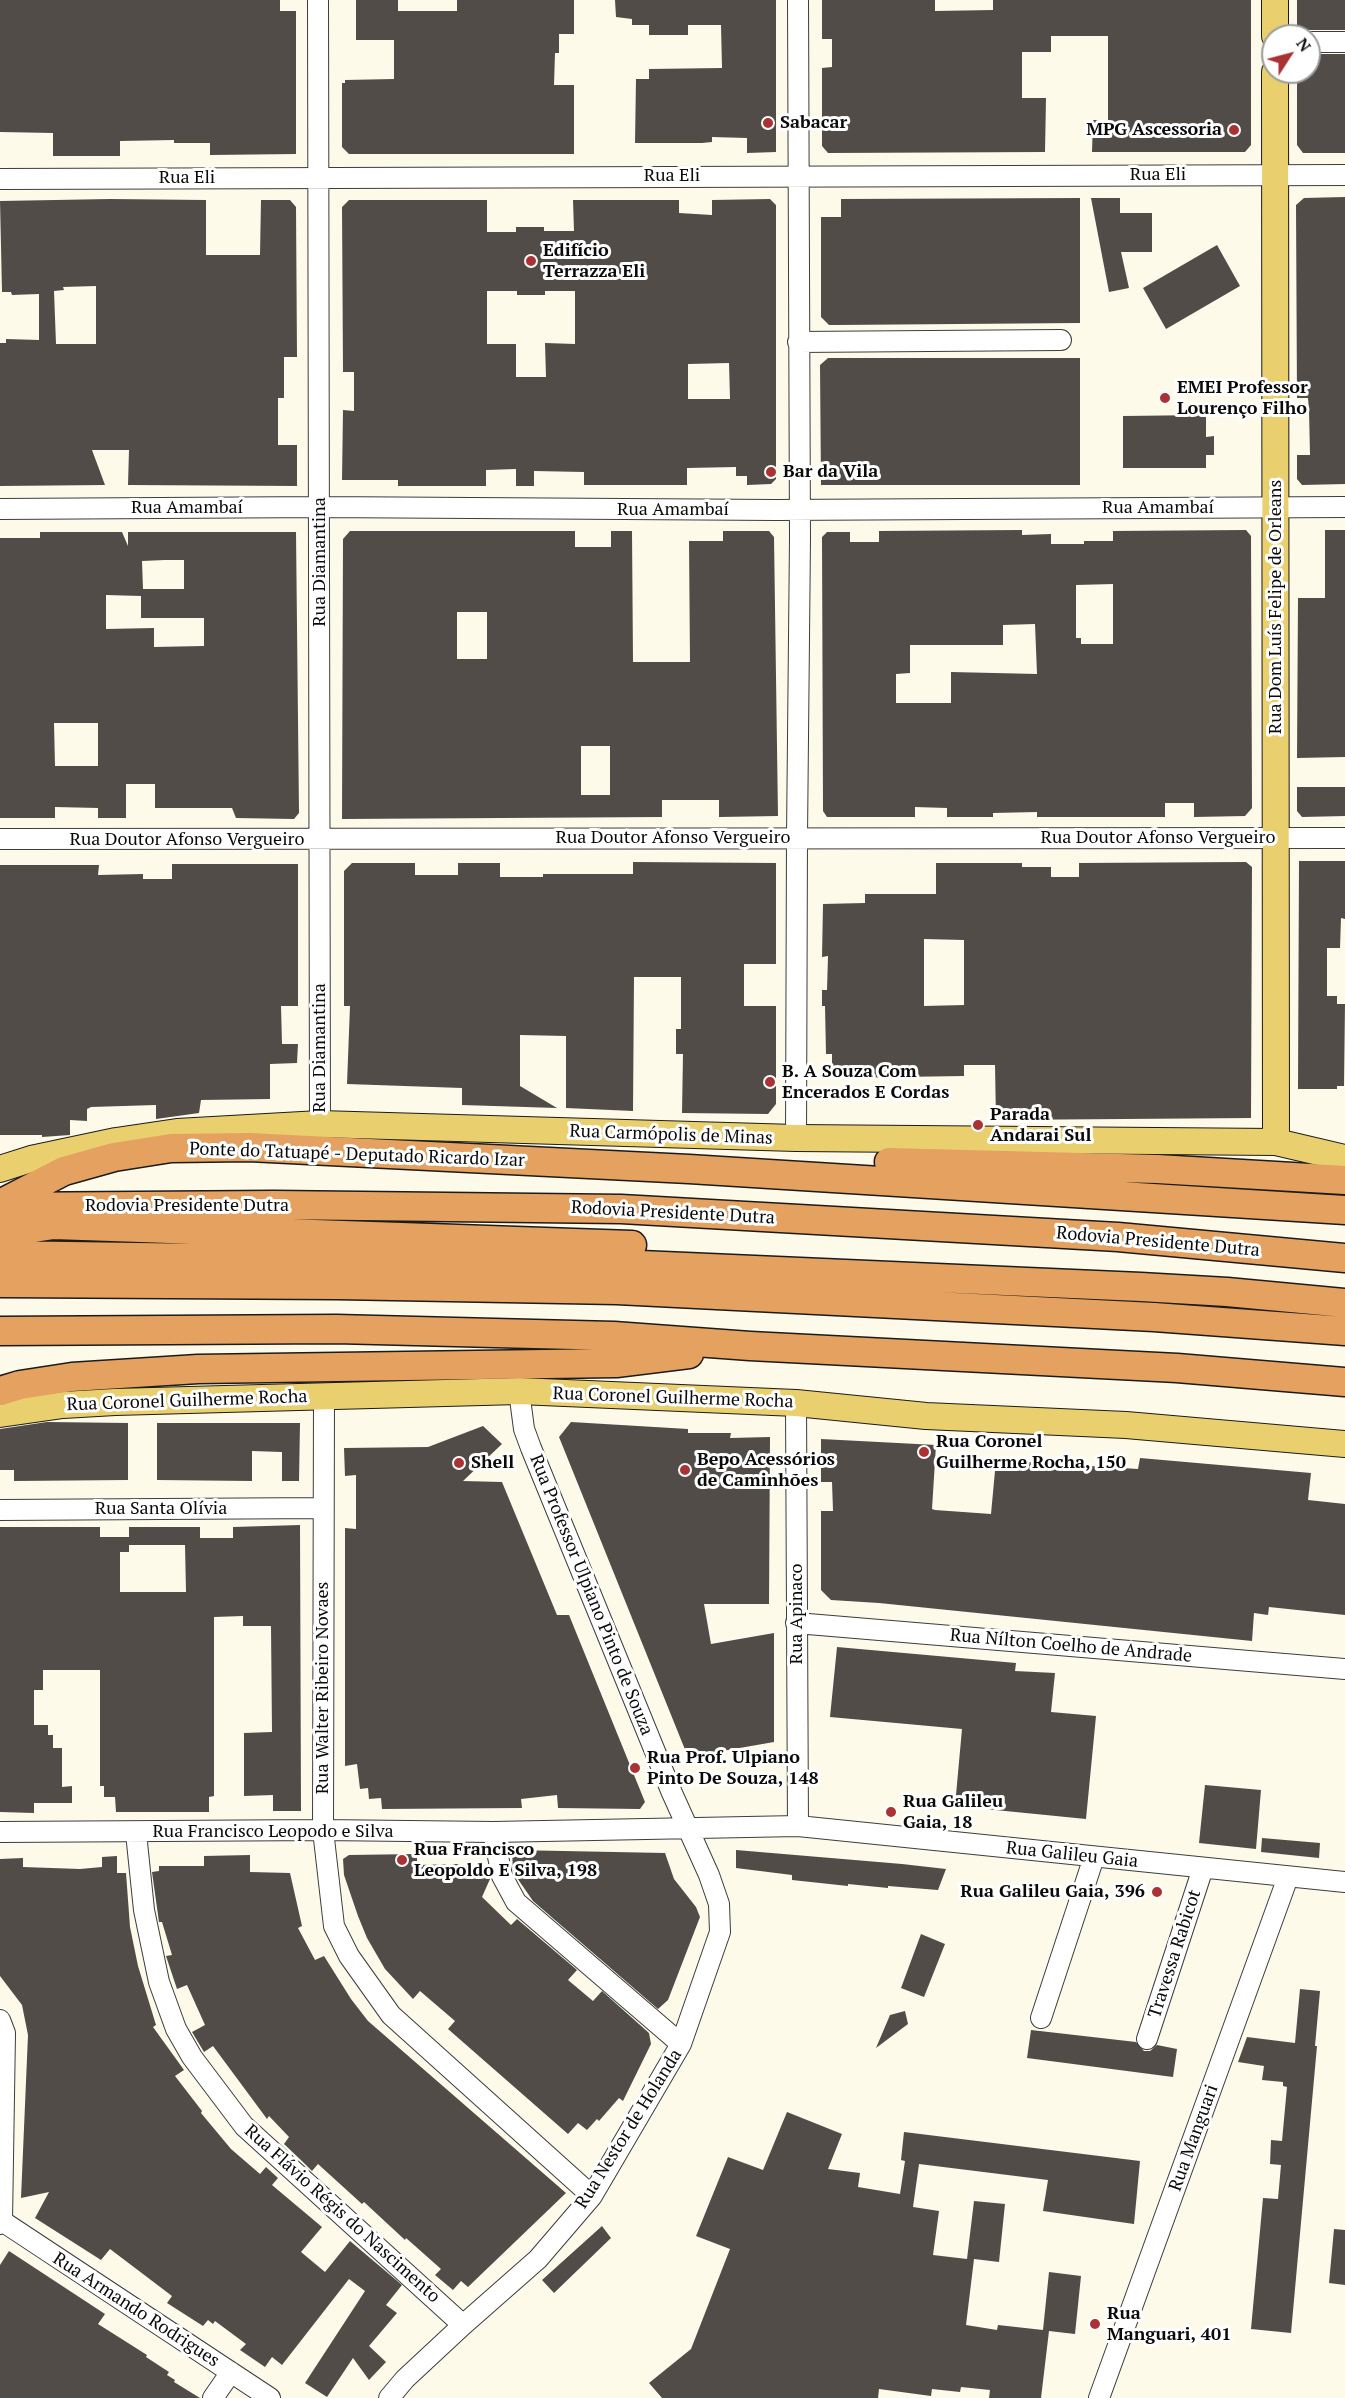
<!DOCTYPE html>
<html>
<head>
<meta charset="utf-8">
<style>
  body { margin:0 }
  #map { position:relative; width:1345px; height:2398px; overflow:hidden; background:#fdfaea; font-family:"PT Serif",serif }
  canvas { display:block }
  .north { position:absolute; left:1261px; top:24px; width:60px; height:60px; box-sizing:border-box; background:#fff; border:2px solid #9d9d9d; border-radius:50%; rotate:54deg; font-size:16px; font-weight:700; line-height:24px; text-align:center; color:#0a0a0a }
  .north::after { content:''; display:block; margin:auto; width:21px; height:27px; background:#aa3234; clip-path:polygon(50% 0,100% 100%,50% 72%,0 100%) }
</style>
</head>
<body>
<div id="map">
<canvas width="1345" height="2398"></canvas>
<div class="north">N</div>
</div>
<script>
const ctx = document.querySelector('canvas').getContext('2d');
ctx.lineJoin = 'round';
function fill(path, color) { ctx.fillStyle = color; ctx.fill(path, 'evenodd'); }
const poly = rows => new Path2D(rows.map(r => 'M' + r).join(''));
function stroke(path, color, width, dash) { ctx.strokeStyle = color; ctx.lineWidth = width; ctx.lineCap = dash ? 'butt' : 'round'; ctx.setLineDash(dash || []); ctx.stroke(path); }
function label(font, color, halo, rows, align = 'center') {
  ctx.font = font + ' "PT Serif",serif'; ctx.lineWidth = 6; ctx.setLineDash([]); ctx.textBaseline = 'middle'; ctx.strokeStyle = halo; ctx.fillStyle = color; for (const [text, x, y, turn = 0] of rows) {
    ctx.save(); ctx.translate(x, y); ctx.rotate((+turn || 0) * Math.PI / 180); ctx.textAlign = isNaN(turn) ? turn : align; if (halo) ctx.strokeText(text, 0, 0); ctx.fillText(text, 0, 0); ctx.restore();
  }
}
const building = poly([
  [0,0,280,0,280,11,296,11,296,154,210,155,210,143,174,143,174,140,120,141,120,156,53,156,53,133,0,132],
  [356,0,398,0,398,11,457,11,457,0,574,0,574,34,559,34,559,53,555,53,554,85,574,85,574,154,349,154,342,147,342,83,345,83,345,80,394,79,394,40,356,40],
  [615,0,776,0,776,152,747,153,747,138,712,137,712,142,702,143,635,143,636,79,649,79,649,69,722,68,721,25,688,25,688,35,649,35,649,25,632,25,632,19,616,17],
  [822,0,935,0,935,11,993,10,993,0,1251,0,1251,145,1245,152,1092,152,1093,120,1108,120,1108,36,1051,36,1051,52,1022,52,1022,98,1046,98,1045,152,828,153,822,146,822,68,832,67,832,39,822,39],
  [1297,0,1345,0,1345,30,1309,30,1297,36],
  [1309,54,1345,54,1345,153,1303,153,1297,145,1297,72,1309,72],
  [1345,197,1345,484,1302,485,1297,479,1297,455,1310,455,1309,410,1308,398,1297,398,1296,205,1304,198],
  [1080,198,1080,323,836,325,829,325,821,317,821,217,841,217,841,199],
  [1091,198,1120,198,1120,213,1152,213,1152,252,1121,252,1129,288,1109,292],
  [110,199,206,200,206,255,260,255,261,200,290,200,296,207,297,357,284,357,284,398,278,398,278,445,297,445,297,486,128,485,129,450,92,450,105,485,0,486,0,343,6,343,6,339,39,340,39,294,12,295,11,292,2,292,0,201],
  [96,286,96,344,56,344,54,291,64,290,63,287],
  [770,199,776,205,776,479,771,484,747,485,747,476,736,476,736,467,687,468,687,485,584,485,584,472,534,471,534,486,516,486,516,469,486,470,486,486,398,486,398,480,342,480,343,410,354,411,354,372,343,372,342,207,349,200,487,200,487,232,516,232,516,227,544,227,544,231,574,231,573,200,679,200,679,213,712,215,712,200],
  [487,291,517,291,517,295,545,295,545,291,575,291,575,344,545,343,546,377,516,377,516,344,487,344],
  [729,363,730,399,688,399,688,364],
  [1217,245,1240,286,1166,329,1143,288],
  [828,358,1080,358,1080,485,821,485,820,365],
  [1206,415,1206,437,1214,436,1214,455,1206,455,1206,468,1123,468,1123,416],
  [1022,530,1022,535,1051,534,1051,544,1084,544,1084,541,1113,541,1113,531,1246,530,1251,536,1252,808,1245,816,1194,817,1194,803,1165,803,1165,817,1037,817,1037,812,993,813,993,817,947,817,947,808,915,807,915,817,827,817,823,811,822,537,827,532,850,532,850,542,879,542,879,531],
  [1113,584,1113,644,1081,644,1081,638,1076,638,1076,585],
  [1035,624,1037,674,951,672,951,703,896,703,896,674,910,673,910,645,1003,645,1003,625],
  [1325,530,1345,530,1345,757,1297,758,1298,598,1325,598],
  [350,531,575,531,575,547,611,547,611,531,632,531,633,662,690,662,689,541,723,541,723,531,769,531,774,537,778,816,719,817,719,800,662,800,662,817,342,819,343,539],
  [457,612,487,612,487,659,457,659],
  [581,746,610,746,610,795,581,795],
  [40,532,122,532,128,546,128,532,296,532,299,813,294,819,236,818,232,808,155,808,155,784,126,784,126,818,98,818,98,808,55,807,55,818,0,818,0,538,40,538],
  [165,560,184,560,184,589,143,589,142,561],
  [106,595,141,596,141,618,204,618,204,646,154,647,154,628,106,629],
  [54,723,98,723,98,766,55,766],
  [1297,787,1345,787,1345,816,1302,817,1297,811],
  [1299,861,1345,861,1345,919,1341,918,1340,948,1327,948,1327,996,1337,996,1337,1004,1345,1004,1344,1086,1337,1086,1337,1089,1298,1089],
  [633,862,776,863,776,964,744,964,744,1006,776,1006,776,1104,768,1114,682,1113,683,1054,676,1054,676,1029,681,1029,681,977,634,977,633,1111,566,1108,566,1036,520,1035,520,1086,557,1108,462,1105,462,1088,347,1084,350,1006,344,1006,344,871,352,863,415,863,415,875,458,875,458,863,500,863,500,877,543,877,543,874,633,874],
  [1246,862,1252,867,1251,1118,996,1120,995,1065,964,1065,964,1076,832,1078,832,1054,826,1054,825,1006,822,1006,822,990,827,990,828,956,822,957,823,904,865,903,865,894,936,894,936,863,1022,863,1022,867,1051,867,1051,877,1079,877,1079,863],
  [924,939,964,940,964,1005,924,1006],
  [172,864,298,864,298,1006,281,1006,282,1044,298,1044,297,1063,270,1064,270,1099,201,1100,199,1113,156,1119,156,1105,91,1107,87,1109,87,1121,70,1120,70,1135,42,1137,42,1135,0,1135,0,865,99,865,98,875,143,874,143,879,172,879],
  [47,1422,128,1423,128,1480,14,1481,14,1470,0,1470,0,1429],
  [571,1422,688,1429,688,1433,731,1433,730,1438,770,1437,769,1604,704,1604,711,1644,774,1633,774,1742,688,1757,559,1437],
  [157,1423,300,1423,299,1481,282,1481,282,1452,252,1451,252,1481,157,1480],
  [483,1426,502,1444,463,1481,502,1482,557,1615,569,1615,645,1802,640,1809,558,1808,557,1795,521,1799,522,1808,382,1809,381,1798,369,1799,368,1788,360,1789,357,1764,345,1766,345,1528,356,1529,356,1475,345,1476,344,1448,428,1447],
  [821,1439,936,1445,932,1509,935,1510,991,1514,996,1460,1138,1469,1140,1458,1311,1473,1308,1500,1345,1504,1345,1615,1269,1607,1268,1615,1254,1613,1252,1641,879,1603,831,1600,821,1590,821,1511,833,1511,832,1482,821,1482],
  [300,1525,301,1811,273,1811,273,1795,244,1796,244,1733,272,1732,271,1626,243,1626,243,1616,214,1617,214,1796,209,1797,209,1812,116,1812,115,1797,104,1797,104,1786,100,1786,100,1670,43,1670,43,1690,34,1690,34,1725,48,1725,48,1735,53,1735,53,1748,62,1748,62,1787,72,1786,72,1803,34,1803,34,1813,0,1812,0,1527,100,1527,100,1537,129,1537,129,1552,120,1552,120,1592,186,1592,185,1545,129,1545,129,1527,200,1527,200,1538,233,1538,233,1527],
  [837,1647,1016,1663,1015,1671,1055,1673,1051,1712,1096,1716,1086,1819,955,1806,962,1729,830,1717],
  [1205,1785,1261,1790,1256,1849,1199,1843],
  [1262,1838,1320,1843,1319,1858,1261,1852],
  [512,1850,665,1853,674,1879,696,1907,700,1917,668,2000,658,2009,533,1901,513,1872],
  [736,1850,902,1864,946,1869,938,1890,888,1886,888,1888,848,1884,848,1886,792,1880,792,1875,736,1868],
  [417,1854,417,1865,457,1864,489,1874,490,1879,482,1897,511,1925,517,1919,577,1970,568,1980,593,2001,602,1991,649,2033,651,2044,623,2101,619,2098,599,2121,597,2119,587,2130,578,2123,568,2134,448,2029,455,2021,420,1991,413,1999,385,1969,367,1938,358,1916,344,1875,343,1859,349,1855],
  [250,1855,250,1872,290,1873,302,1926,298,1928,315,1960,324,1956,351,1999,368,2021,566,2193,468,2287,461,2281,453,2290,435,2275,441,2269,406,2238,405,2240,364,2202,362,2204,318,2164,312,2171,304,2163,284,2144,289,2137,269,2116,267,2119,213,2046,204,2052,192,2032,205,2025,187,1985,177,1989,166,1956,172,1955,162,1922,159,1922,152,1872,159,1871,159,1866,204,1866,204,1856],
  [117,1856,117,1873,126,1873,130,1927,138,1966,156,2025,153,2027,184,2070,175,2076,202,2111,201,2113,231,2149,260,2174,266,2167,278,2178,272,2185,322,2227,301,2252,325,2272,350,2241,402,2285,386,2305,397,2313,369,2346,386,2362,369,2380,353,2358,327,2397,305,2383,365,2291,349,2279,282,2365,272,2357,265,2367,240,2350,246,2344,215,2321,213,2324,208,2320,203,2326,167,2303,172,2296,110,2249,101,2260,35,2218,49,2192,21,2198,28,2035,22,2005,0,1976,0,1859,23,1858,23,1867,80,1869,102,1867,102,1857],
  [921,1934,945,1944,924,1997,901,1988],
  [1300,1989,1320,1991,1315,2046,1317,2046,1291,2333,1251,2329,1263,2198,1278,2199,1281,2165,1270,2164,1271,2140,1282,2141,1287,2087,1283,2086,1283,2082,1262,2080,1264,2066,1238,2062,1247,2037,1295,2043],
  [905,2011,908,2024,876,2048,890,2015],
  [1031,2030,1136,2042,1144,2051,1150,2051,1157,2045,1177,2049,1173,2077,1027,2058],
  [787,2112,842,2134,828,2169,860,2173,858,2187,900,2194,905,2161,901,2160,904,2132,1140,2161,1134,2224,1043,2211,1048,2180,919,2164,913,2207,939,2211,933,2255,967,2259,974,2201,1005,2204,999,2262,974,2259,966,2325,997,2330,998,2325,1043,2330,1049,2272,1081,2276,1075,2334,1049,2331,1041,2398,989,2398,990,2390,961,2387,960,2392,932,2389,931,2396,879,2389,878,2398,662,2398,649,2383,691,2349,730,2249,696,2236,728,2157,763,2170],
  [602,2226,611,2238,554,2293,542,2280],
  [1334,2229,1345,2230,1345,2285,1329,2283],
  [9,2251,105,2314,98,2324,147,2355,146,2357,169,2372,167,2375,175,2380,174,2382,200,2398,0,2398,0,2265]
]);
const minor = poly([
  [318,0,320,1124],
  [1309,42,1345,42],
  [0,179,1345,175],
  [798,342,1061,340],
  [0,509,320,507,776,510,1345,507],
  [0,839,1345,838],
  [796,1138,797,837,800,537,798,0],
  [324,1397,323,1830,334,1926,349,1956,391,2015,592,2196],
  [796,1403,798,1826],
  [0,1510,323,1508],
  [796,1623,1345,1669],
  [0,1832,323,1830,493,1832,798,1826,1345,1882],
  [493,1832,502,1876,516,1902,681,2044],
  [136,1833,144,1910,159,1982,176,2029,192,2057,244,2126,463,2325],
  [1041,2018,1094,1857],
  [0,2020,5,2033,2,2221,0,2224],
  [1147,2039,1203,1868],
  [2,2221,270,2398],
  [213,2398,231,2372],
  [389,2398,405,2379,463,2325,538,2259,592,2196,681,2044,720,1932,719,1904,709,1875,672,1793,531,1448,524,1429,519,1391],
  [1099,2398,1288,1877]
]);
const major = poly([
  [1275,0,1275,36],
  [1275,72,1276,1142],
  [0,1169,31,1159,116,1141,177,1132,320,1124,796,1138,1276,1142,1345,1158],
  [0,1414,63,1405,115,1402,519,1391,796,1403,926,1416,1126,1425,1345,1444]
]);
const highway = poly([
  [889,1162,1157,1169,1345,1180],
  [0,1204,64,1171,114,1157,171,1148,249,1147,689,1169,1345,1210],
  [0,1207,274,1205,621,1209,1118,1237,1345,1258],
  [0,1233,54,1225,632,1245],
  [0,1255,618,1264,1141,1287,1227,1292,1345,1303],
  [0,1283,337,1285,617,1290,1154,1317,1345,1331],
  [0,1331,336,1329,614,1336,750,1346,1177,1368,1345,1382],
  [0,1391,20,1385,72,1377,198,1369,616,1363,689,1354]
]);
const markers = [
  [768,123,6,"#aa3234"],
  [1234,130,6,"#aa3234"],
  [531,261,6,"#aa3234"],
  [1165,398,6,"#aa3234"],
  [771,472,6,"#aa3234"],
  [770,1082,6,"#aa3234"],
  [978,1125,6,"#aa3234"],
  [924,1452,6,"#aa3234"],
  [459,1463,6,"#aa3234"],
  [685,1470,6,"#aa3234"],
  [635,1768,6,"#aa3234"],
  [891,1812,6,"#aa3234"],
  [402,1860,6,"#aa3234"],
  [1157,1892,6,"#aa3234"],
  [1095,2324,6,"#aa3234"]
];
const poiNames = [
  ["Sabacar",780,123],
  ["MPG Ascessoria",1222,130,"right"],
  ["Edifício",543,251],
  ["Terrazza Eli",543,272],
  ["EMEI Professor",1177,388],
  ["Lourenço Filho",1177,409],
  ["Bar da Vila",783,472],
  ["B. A Souza Com",782,1072],
  ["Encerados E Cordas",782,1093],
  ["Parada",990,1115],
  ["Andarai Sul",990,1136],
  ["Rua Coronel",936,1442],
  ["Guilherme Rocha, 150",936,1463],
  ["Bepo Acessórios",697,1460],
  ["de Caminhões",697,1481],
  ["Shell",471,1463],
  ["Rua Prof. Ulpiano",647,1758],
  ["Pinto De Souza, 148",647,1779],
  ["Rua Galileu",903,1802],
  ["Gaia, 18",903,1823],
  ["Rua Francisco",414,1850],
  ["Leopoldo E Silva, 198",414,1871],
  ["Rua Galileu Gaia, 396",1145,1892,"right"],
  ["Rua",1107,2314],
  ["Manguari, 401",1107,2335]
];
const streetNames = [
  ["Rua Eli",1158,175],
  ["Rua Eli",672,176],
  ["Rua Eli",187,178],
  ["Rua Amambaí",187,508],
  ["Rua Amambaí",1158,508],
  ["Rua Amambaí",673,510],
  ["Rua Diamantina",320,562,-90],
  ["Rua Dom Luís Felipe de Orleans",1276,607,-90],
  ["Rua Doutor Afonso Vergueiro",673,838],
  ["Rua Doutor Afonso Vergueiro",1158,838],
  ["Rua Doutor Afonso Vergueiro",187,840],
  ["Rua Diamantina",320,1048,-90],
  ["Rua Carmópolis de Minas",671,1135,2],
  ["Ponte do Tatuapé - Deputado Ricardo Izar",357,1155,2],
  ["Rodovia Presidente Dutra",187,1206],
  ["Rodovia Presidente Dutra",673,1213,3],
  ["Rodovia Presidente Dutra",1158,1242,5],
  ["Rua Coronel Guilherme Rocha",673,1398,2],
  ["Rua Coronel Guilherme Rocha",187,1401,-2],
  ["Rua Santa Olívia",161,1509],
  ["Rua Professor Ulpiano Pinto de Souza",591,1595,68],
  ["Rua Apinaco",797,1614,-90],
  ["Rua Nílton Coelho de Andrade",1071,1646,5],
  ["Rua Walter Ribeiro Novaes",323,1688,-90],
  ["Rua Francisco Leopodo e Silva",273,1832],
  ["Rua Galileu Gaia",1072,1855,6],
  ["Travessa Rabicot",1175,1954,-72],
  ["Rua Nestor de Holanda",629,2129,-58],
  ["Rua Manguari",1194,2138,-70],
  ["Rua Flávio Régis do Nascimento",342,2214,42],
  ["Rua Armando Rodrigues",136,2310,33]
];
fill(building, '#524c48');
stroke(minor, '#3d3d3d', 22);
stroke(major, '#1b1b1b', 28);
stroke(highway, '#1b1b1b', 31);
stroke(minor, '#fff', 20);
stroke(major, '#e9cf6d', 26);
stroke(highway, '#e4a160', 28);
for (const [x, y, r, color] of markers) { const dot = new Path2D(); dot.arc(x, y, r, 0, 2 * Math.PI); ctx.fillStyle = color; ctx.fill(dot); stroke(dot, '#fff', 2); }
label('bold 18px', '#0a0a0a', '#fff', poiNames, 'left');
label('18px', '#0a0a0a', '#fff', streetNames);
</script>
</body>
</html>
